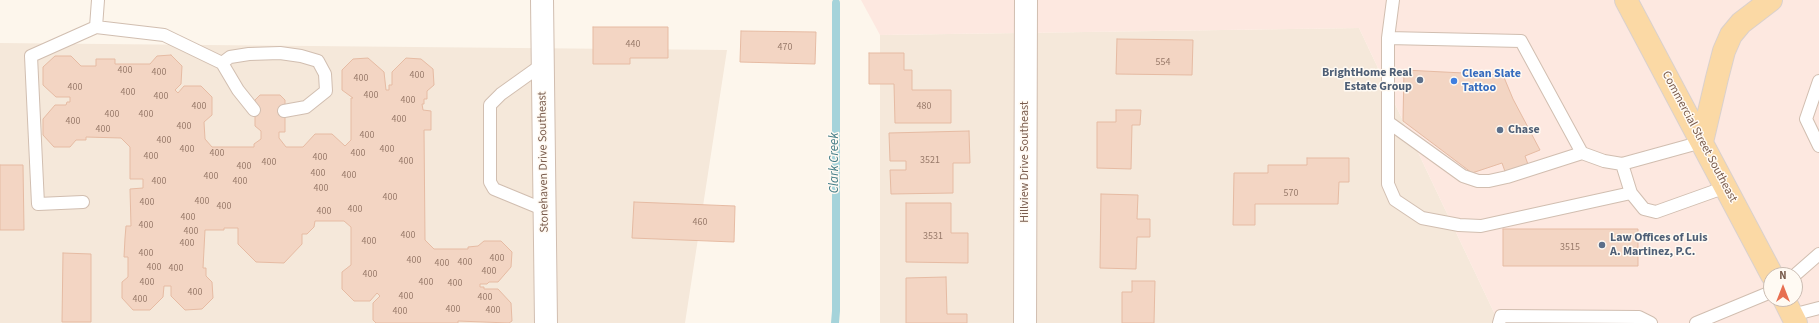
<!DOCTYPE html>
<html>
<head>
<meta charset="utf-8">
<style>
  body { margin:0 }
  #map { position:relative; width:1819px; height:323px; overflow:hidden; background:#fdf6ec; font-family:"Source Sans 3",sans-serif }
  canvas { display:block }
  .north { position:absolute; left:1763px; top:267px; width:40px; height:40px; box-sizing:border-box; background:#fffaf3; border:1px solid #cabbb1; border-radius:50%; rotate:0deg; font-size:11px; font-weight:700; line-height:16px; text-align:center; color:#7a5c4d }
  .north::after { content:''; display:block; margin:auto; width:14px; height:18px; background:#e76f51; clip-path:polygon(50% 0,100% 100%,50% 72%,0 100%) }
</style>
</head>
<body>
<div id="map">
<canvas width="1819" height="323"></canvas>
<div class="north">N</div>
</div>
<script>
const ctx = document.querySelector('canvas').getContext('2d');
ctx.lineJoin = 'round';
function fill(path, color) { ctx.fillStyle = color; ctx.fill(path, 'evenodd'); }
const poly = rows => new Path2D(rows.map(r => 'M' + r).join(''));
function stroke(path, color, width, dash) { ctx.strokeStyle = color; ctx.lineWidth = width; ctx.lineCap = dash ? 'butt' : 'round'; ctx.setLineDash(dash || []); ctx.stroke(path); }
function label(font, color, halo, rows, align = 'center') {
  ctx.font = font + ' "Source Sans 3",sans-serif'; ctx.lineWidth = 3; ctx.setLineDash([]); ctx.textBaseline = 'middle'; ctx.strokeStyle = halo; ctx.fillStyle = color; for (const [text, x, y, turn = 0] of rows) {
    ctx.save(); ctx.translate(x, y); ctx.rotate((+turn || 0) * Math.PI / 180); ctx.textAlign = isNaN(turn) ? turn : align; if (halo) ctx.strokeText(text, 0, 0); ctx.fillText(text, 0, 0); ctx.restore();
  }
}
const residential = poly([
  [1359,28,1499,323,880,323,880,35],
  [0,43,727,50,685,323,0,323]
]);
const commercial = poly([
  [861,0,1819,0,1819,323,1499,323,1359,28,880,35],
  [1771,275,1795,275,1795,299,1771,299]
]);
const stream = poly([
  [835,323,836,311,836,3]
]);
const building = poly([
  [593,27,668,27,668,58,630,58,630,64,593,64,593,27],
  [741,31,816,32,815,64,740,62,741,31],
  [1117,39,1193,40,1192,75,1116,74,1117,39],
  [869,53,904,53,904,70,912,70,912,90,951,90,951,123,895,123,894,84,869,84,869,53],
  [171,55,182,66,181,84,175,90,178,93,184,86,201,86,212,97,212,115,204,122,205,139,212,147,254,147,254,144,261,139,261,131,255,126,255,100,260,95,280,95,285,100,285,132,279,132,279,138,286,147,303,147,315,134,332,134,345,146,351,140,351,98,353,98,342,90,342,70,353,59,368,58,384,72,386,90,389,90,389,85,392,85,392,72,406,58,421,59,433,69,434,85,427,91,427,99,424,99,424,104,422,104,423,110,431,111,431,130,424,130,425,240,434,249,468,249,468,247,478,246,484,241,501,241,512,252,511,267,498,282,489,282,487,284,480,284,480,287,484,287,484,289,498,289,511,303,512,321,509,323,458,321,458,323,376,323,373,320,373,303,380,296,377,293,370,301,354,301,342,289,342,272,351,265,351,227,344,221,315,221,314,227,307,234,302,234,302,244,284,263,256,262,238,244,238,228,224,228,224,230,205,230,203,268,206,268,206,276,212,282,213,298,202,309,185,310,171,296,171,286,164,286,163,297,150,310,133,310,122,298,122,282,128,277,128,257,124,257,125,238,126,226,131,226,130,189,143,188,143,179,130,179,130,147,121,138,86,137,86,140,76,140,70,147,54,147,43,135,43,119,55,105,66,105,67,102,70,102,70,97,56,97,43,85,43,67,55,56,71,56,81,66,96,66,96,59,115,59,115,64,150,64,157,56,171,55],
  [1404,70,1503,75,1513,99,1540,150,1525,156,1530,170,1507,177,1502,163,1472,173,1403,121,1404,70],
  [1116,110,1141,110,1140,125,1132,125,1131,169,1097,168,1097,122,1116,122,1116,110],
  [969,131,970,163,953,163,953,193,891,194,890,170,906,170,906,161,890,161,889,133,969,131],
  [1307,158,1349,158,1349,182,1339,182,1338,204,1255,204,1255,225,1233,225,1234,173,1268,173,1268,165,1307,165,1307,158],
  [0,165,23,165,24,230,0,230,0,165],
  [1101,194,1138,195,1137,219,1150,219,1150,237,1137,237,1136,269,1100,268,1101,194],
  [634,202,735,206,734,242,632,238,634,202],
  [906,203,951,203,951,233,968,233,968,263,906,262,906,203],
  [1503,229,1638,229,1638,266,1503,266,1503,229],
  [63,253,91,254,91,322,62,322,63,253],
  [946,277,947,314,967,314,967,323,906,323,906,278,946,277],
  [1132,281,1155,281,1154,323,1122,323,1122,292,1132,292,1132,281]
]);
const lane = poly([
  [1393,0,1388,38,1388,184,1395,200,1422,218,1459,225,1481,226,1631,193,1644,209,1656,212,1726,187],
  [96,27,164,35,222,63,238,90,254,110],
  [1388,38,1521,41,1582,153,1604,161,1622,164,1702,142],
  [222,63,230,57,249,54,280,53,301,56,318,61,325,74,326,91,306,107,284,111],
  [543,64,501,94,490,105,490,182,494,189,545,210],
  [1819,81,1806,119,1819,146],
  [1388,122,1463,176,1478,181,1489,181,1507,177,1582,153],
  [1622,164,1631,193],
  [83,202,38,204,31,56,96,27,98,0],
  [1795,275,1819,254],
  [1792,315,1819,308],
  [1499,323,1501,316,1639,317,1651,323],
  [1696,323,1771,292]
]);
const street = poly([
  [542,0,546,323],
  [1025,323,1026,0]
]);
const primary = poly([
  [1626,0,1772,275],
  [1702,142,1717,78,1724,51,1731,35,1741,23,1771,0],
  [1784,299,1796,323]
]);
const markers = [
  [1420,80,4,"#5c6f8a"],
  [1454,81,4,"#3f7fe0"],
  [1500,130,4,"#5c6f8a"],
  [1602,245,4,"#5c6f8a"]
];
const numberNames = [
  ["440",633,45],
  ["470",785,48],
  ["554",1163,63],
  ["400",125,71],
  ["400",159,73],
  ["400",417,76],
  ["400",361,79],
  ["400",75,88],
  ["400",128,93],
  ["400",371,96],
  ["400",161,97],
  ["400",408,101],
  ["400",199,107],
  ["480",924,107],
  ["400",112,115],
  ["400",146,115],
  ["400",399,120],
  ["400",73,122],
  ["400",184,127],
  ["400",103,130],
  ["400",367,136],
  ["400",164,141],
  ["400",187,150],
  ["400",387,150],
  ["400",217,154],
  ["400",358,154],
  ["400",151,157],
  ["400",320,158],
  ["3521",930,161],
  ["400",406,162],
  ["400",269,163],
  ["400",244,167],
  ["400",318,174],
  ["400",349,176],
  ["400",211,177],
  ["400",159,182],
  ["400",240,182],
  ["400",321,189],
  ["570",1291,194],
  ["400",390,198],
  ["400",202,202],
  ["400",147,203],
  ["400",224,207],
  ["400",355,210],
  ["400",324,212],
  ["400",188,218],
  ["460",700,223],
  ["400",146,226],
  ["400",191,232],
  ["400",408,236],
  ["3531",933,237],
  ["400",369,242],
  ["400",187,244],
  ["3515",1570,248],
  ["400",146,254],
  ["400",497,259],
  ["400",414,261],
  ["400",465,263],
  ["400",442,264],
  ["400",154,268],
  ["400",176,269],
  ["400",489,272],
  ["400",370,275],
  ["400",147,283],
  ["400",426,283],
  ["400",455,284],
  ["400",195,293],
  ["400",406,297],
  ["400",485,298],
  ["400",140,300],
  ["400",453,310],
  ["400",493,311],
  ["400",400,312]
];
const serviceNames = [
  ["BrightHome Real",1412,73,"right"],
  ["Estate Group",1412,87,"right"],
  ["Chase",1508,130],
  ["Law Offices of Luis",1610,238],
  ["A. Martinez, P.C.",1610,252]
];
const shopNames = [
  ["Clean Slate",1462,74],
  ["Tattoo",1462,88]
];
const streetNames = [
  ["Commercial Street Southeast",1699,137,62],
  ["Stonehaven Drive Southeast",544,162,-91],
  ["Hillview Drive Southeast",1025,162,-90]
];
const waterNames = [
  ["Clark Creek",835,163,-90]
];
fill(residential, '#f5e8da');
fill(commercial, '#fde8e0');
stroke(stream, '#a5d3da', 8);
fill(building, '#f3d5c3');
stroke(building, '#e6bba3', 1);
stroke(lane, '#d1beb0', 14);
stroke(street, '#d1beb0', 24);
stroke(primary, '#dad1cd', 24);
stroke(lane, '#fff', 12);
stroke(street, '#fff', 22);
stroke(primary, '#fbd9a5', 22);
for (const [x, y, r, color] of markers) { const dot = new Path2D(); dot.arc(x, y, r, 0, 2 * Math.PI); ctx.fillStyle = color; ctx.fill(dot); stroke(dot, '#fffaf3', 1.5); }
label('10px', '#987a6a', null, numberNames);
label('bold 12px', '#4e5e75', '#fffaf3', serviceNames, 'left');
label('bold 12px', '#366cbe', '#fffaf3', shopNames, 'left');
label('12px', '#7a5c4d', '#fffaf3', streetNames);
label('italic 13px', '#437c86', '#fffaf3', waterNames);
</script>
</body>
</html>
